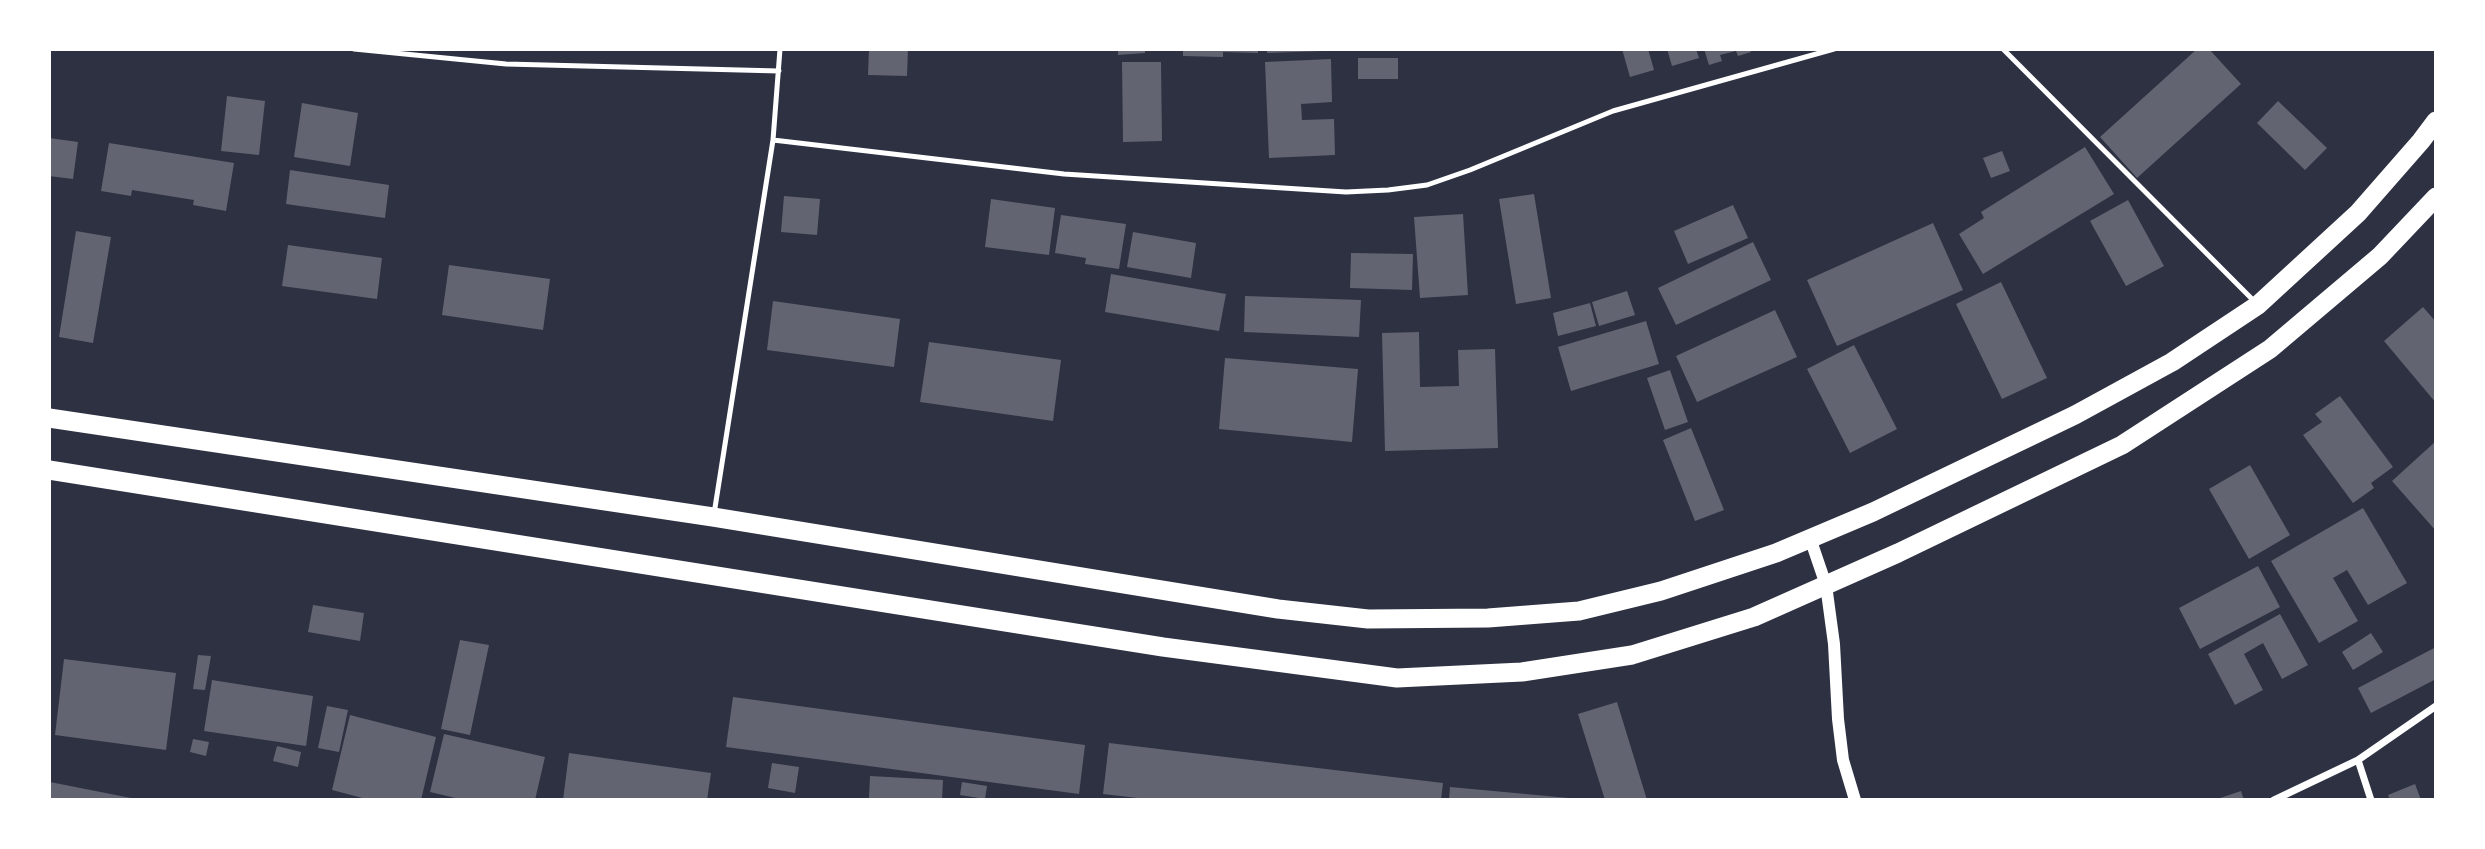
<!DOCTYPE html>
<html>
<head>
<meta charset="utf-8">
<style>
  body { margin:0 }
  #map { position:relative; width:2485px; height:849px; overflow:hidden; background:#2d3142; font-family:"Titillium Web",sans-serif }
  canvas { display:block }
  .frame { position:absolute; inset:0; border:51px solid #fff; pointer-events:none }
</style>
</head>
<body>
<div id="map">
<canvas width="2485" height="849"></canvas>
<div class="frame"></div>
</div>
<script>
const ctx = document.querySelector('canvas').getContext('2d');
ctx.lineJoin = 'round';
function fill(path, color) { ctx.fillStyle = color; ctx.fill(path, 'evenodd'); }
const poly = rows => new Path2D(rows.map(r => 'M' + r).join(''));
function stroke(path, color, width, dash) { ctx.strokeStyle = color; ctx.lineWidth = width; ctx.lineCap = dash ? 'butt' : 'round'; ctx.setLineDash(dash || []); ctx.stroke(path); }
const building = poly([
  [869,49,908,49,907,76,868,75],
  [1118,49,1145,49,1145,53,1118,55],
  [1183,49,1258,49,1258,53,1223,52,1223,57,1183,56],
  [1267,49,1324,49,1324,51,1267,53],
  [1622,49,1648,49,1654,70,1630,77],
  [1667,49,1696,49,1699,58,1672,66],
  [1704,49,1750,49,1751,52,1738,56,1736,51,1720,55,1722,61,1709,65],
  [2197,49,2209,49,2241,84,2137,178,2100,137],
  [1358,58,1398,58,1398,79,1358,79],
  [1331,59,1332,102,1301,104,1302,120,1334,119,1335,155,1269,158,1265,62],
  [1122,62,1161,62,1162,141,1123,142],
  [227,96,265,101,259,155,221,151],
  [2278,101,2327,148,2305,170,2257,123],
  [302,103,358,113,350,166,294,157],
  [49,138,78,142,73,179,49,176],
  [109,143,234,163,226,211,193,205,194,200,132,190,131,196,101,191],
  [2085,147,2114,194,1983,274,1959,234,1984,218,1981,212],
  [2002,151,2010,171,1991,178,1983,158],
  [290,170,389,185,385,218,286,204],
  [1534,194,1551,298,1516,304,1499,199],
  [784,196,820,199,817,235,781,232],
  [991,199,1055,208,1049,255,985,247],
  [2128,200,2164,266,2126,286,2090,221],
  [1733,205,1748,238,1688,264,1674,231],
  [1463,214,1468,295,1420,298,1414,217],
  [1061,215,1126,224,1119,269,1085,264,1086,258,1055,253],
  [1933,223,1963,290,1837,346,1807,280],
  [76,231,111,237,93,343,59,337],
  [1133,232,1196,243,1191,278,1127,267],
  [1753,242,1771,280,1676,325,1658,288],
  [288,245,382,258,377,299,282,286],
  [1351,253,1413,254,1412,290,1350,288],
  [449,265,550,279,543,330,442,315],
  [1111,274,1226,294,1219,331,1105,312],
  [2001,282,2047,378,2002,399,1956,304],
  [1627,291,1635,315,1599,326,1592,302],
  [1245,296,1361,300,1359,337,1244,332],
  [773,301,900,319,894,367,767,350],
  [1590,303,1596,326,1558,336,1553,313],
  [2423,307,2436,322,2436,403,2384,341],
  [1775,310,1797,357,1697,402,1676,356],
  [1646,321,1659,364,1571,391,1558,347],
  [1419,332,1420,387,1459,386,1458,350,1495,349,1498,448,1385,451,1382,333],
  [929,342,1061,360,1053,421,920,402],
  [1854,345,1897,429,1850,453,1807,369],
  [1225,358,1358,369,1352,442,1219,429],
  [1670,370,1688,422,1665,430,1647,378],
  [2340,396,2393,467,2371,483,2374,488,2353,503,2303,435,2322,422,2315,414],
  [1691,428,1724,510,1695,521,1663,440],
  [2436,441,2436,531,2392,481],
  [2250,465,2290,535,2249,559,2209,489],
  [2363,508,2407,583,2368,605,2347,570,2333,578,2358,621,2319,643,2271,561],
  [2258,566,2280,607,2200,649,2179,608],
  [313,605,364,613,360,641,308,632],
  [2280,614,2308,665,2282,679,2263,643,2244,654,2263,690,2235,705,2208,654],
  [2371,633,2383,652,2353,670,2342,652],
  [460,640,489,645,470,735,441,729],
  [2436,647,2436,679,2371,713,2358,688],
  [198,655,211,656,205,690,193,689],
  [64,659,176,673,166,750,55,735],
  [212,680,313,696,306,746,204,731],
  [733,697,1085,745,1079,794,726,747],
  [1617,702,1647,800,1605,800,1578,714],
  [327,706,348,710,339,752,318,748],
  [350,715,436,737,421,800,370,800,332,790],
  [444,734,545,757,535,800,464,800,430,792],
  [193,739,209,742,206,756,190,752],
  [1109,743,1443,783,1441,800,1155,800,1103,794],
  [277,746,301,752,298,767,273,761],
  [569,753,711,773,707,800,563,800],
  [772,763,799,767,795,793,768,788],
  [870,776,943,780,942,800,869,798],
  [50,782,136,799,136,800,49,800],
  [962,782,987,786,985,799,960,795],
  [2415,784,2421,800,2390,800,2388,795],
  [1450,787,1569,798,1569,800,1449,800],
  [2241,791,2244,800,2214,800]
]);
const service = poly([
  [354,49,506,64,779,71],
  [2003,49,2255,302],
  [773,140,1064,174,1346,192,1388,190,1427,185,1470,170,1613,111,1834,49],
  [714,514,773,140,780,49]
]);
const minor = poly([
  [2358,760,2371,800],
  [2274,800,2358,760,2436,706]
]);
const tertiary = poly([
  [1810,538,1826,585,1834,644,1838,719,1843,760,1855,800]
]);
const trunk = poly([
  [49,418,713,517,1278,609,1368,619,1488,618,1579,611,1661,591,1776,553,1873,512,2075,415,2172,362,2258,305,2358,213,2421,141,2436,121],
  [49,470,1163,647,1397,678,1522,672,1632,655,1754,617,1898,553,2122,445,2270,349,2380,256,2436,197]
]);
fill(building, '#626471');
stroke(service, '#fff', 5);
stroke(minor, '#fff', 7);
stroke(tertiary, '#fff', 12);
stroke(trunk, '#fff', 19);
</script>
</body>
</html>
